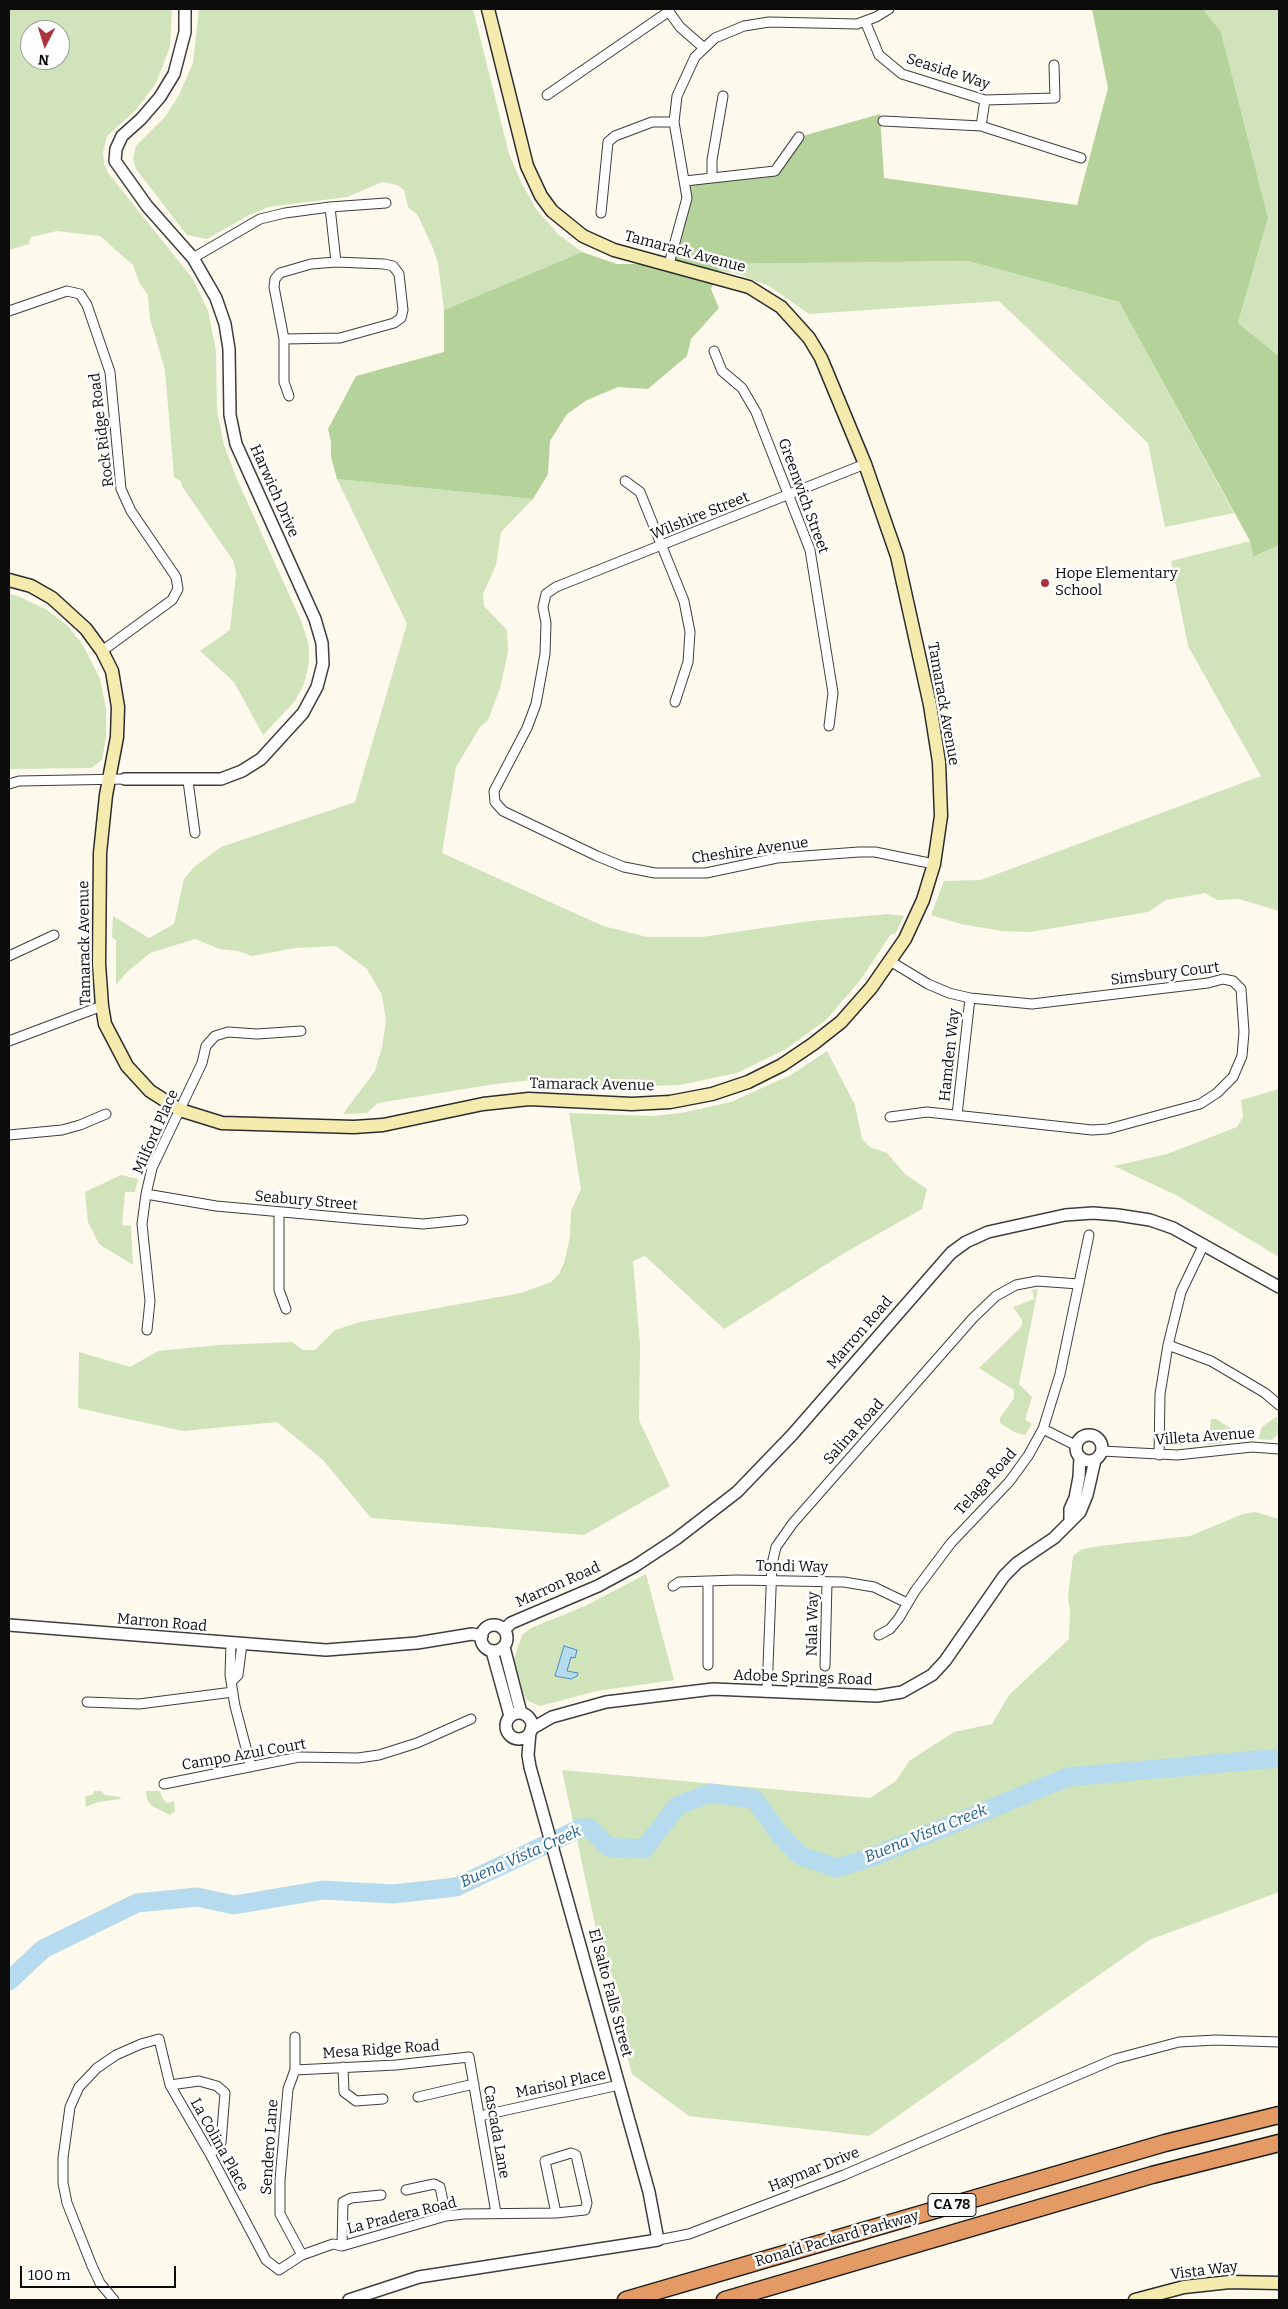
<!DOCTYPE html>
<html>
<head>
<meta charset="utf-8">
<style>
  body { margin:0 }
  #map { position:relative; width:1288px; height:2309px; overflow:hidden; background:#fdf9ec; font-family:Bitter,serif }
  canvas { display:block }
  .frame { position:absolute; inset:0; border:10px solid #0b0b0b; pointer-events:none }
  .north { position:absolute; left:20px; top:20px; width:50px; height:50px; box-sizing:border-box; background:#fff; border:1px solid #9d9d9d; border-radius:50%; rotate:185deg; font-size:14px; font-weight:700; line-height:20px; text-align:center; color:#0b0b0b }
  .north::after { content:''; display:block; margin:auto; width:18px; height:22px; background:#aa343d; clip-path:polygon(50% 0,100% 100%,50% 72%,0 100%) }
  .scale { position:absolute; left:20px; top:2266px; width:156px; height:22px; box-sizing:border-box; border:2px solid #0b0b0b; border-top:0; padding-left:6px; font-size:15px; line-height:18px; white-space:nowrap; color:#0b0b0b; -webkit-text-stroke:4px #fff; paint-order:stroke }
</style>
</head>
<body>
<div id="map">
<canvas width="1288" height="2309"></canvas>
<div class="frame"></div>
<div class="north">N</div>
<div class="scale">100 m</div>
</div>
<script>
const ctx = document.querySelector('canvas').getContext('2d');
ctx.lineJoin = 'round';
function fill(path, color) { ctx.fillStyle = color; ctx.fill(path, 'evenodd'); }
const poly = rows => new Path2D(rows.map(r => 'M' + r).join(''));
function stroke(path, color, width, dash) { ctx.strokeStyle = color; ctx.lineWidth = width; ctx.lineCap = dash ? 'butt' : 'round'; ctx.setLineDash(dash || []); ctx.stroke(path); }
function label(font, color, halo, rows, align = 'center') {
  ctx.font = font + ' Bitter,serif'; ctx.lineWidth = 5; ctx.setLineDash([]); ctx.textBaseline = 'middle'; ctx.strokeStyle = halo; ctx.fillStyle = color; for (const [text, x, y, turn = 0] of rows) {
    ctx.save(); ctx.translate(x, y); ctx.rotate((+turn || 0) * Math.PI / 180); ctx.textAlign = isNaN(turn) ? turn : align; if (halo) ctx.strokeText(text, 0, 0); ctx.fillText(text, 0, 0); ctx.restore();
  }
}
const green = poly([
  [9,9,172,9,170,47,156,83,136,110,107,136,103,152,104,164,109,174,193,279,208,311,216,351,217,411,224,445,236,477,302,623,309,646,309,662,304,684,295,701,263,735,234,682,200,651,230,630,236,574,234,562,182,486,181,481,174,477,165,370,150,319,148,295,140,284,133,265,100,236,57,231,31,237,29,244,9,250],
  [30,30,60,30,60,60,30,60],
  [199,9,473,9,509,154,521,182,536,209,558,234,582,252,444,310,438,263,433,248,417,214,408,207,404,190,397,185,382,182,347,197,268,207,247,216,207,239,187,235,136,169,133,158,136,146,165,117,179,95,193,63],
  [1203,9,1279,9,1279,356,1238,323,1268,218,1221,32],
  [968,261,1119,302,1234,513,1165,527,1148,443,999,301,809,314,769,286,735,273,718,271,721,264],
  [337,479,533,499,501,532,496,565,483,594,484,606,507,630,508,652,500,688,488,720,480,727,456,767,442,853,603,926,647,937,702,937,810,921,888,914,904,916,895,934,891,934,861,979,826,1020,786,1049,737,1073,680,1085,620,1087,532,1080,495,1084,378,1103,367,1113,343,1114,375,1071,382,1047,386,1021,382,995,367,969,336,946,295,948,252,956,238,951,220,949,195,939,150,953,126,973,116,985,116,940,112,937,113,916,149,938,174,924,184,879,194,867,221,847,355,802,407,624],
  [1250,541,1253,557,1279,545,1279,911,1239,899,1217,900,1205,893,1166,900,1148,912,1030,932,1002,931,961,924,931,915,944,881,981,880,1261,776,1188,646,1171,561],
  [9,594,18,596,47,610,67,625,83,645,100,679,106,709,106,737,102,760,91,768,9,769],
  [827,1051,855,1105,862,1139,870,1147,887,1153,905,1174,927,1189,922,1209,841,1255,724,1329,645,1256,633,1261,640,1345,639,1420,670,1486,584,1535,371,1518,323,1460,277,1422,183,1431,78,1408,79,1352,130,1367,158,1351,220,1345,292,1342,303,1350,315,1350,335,1330,360,1322,521,1293,551,1282,559,1274,564,1263,570,1237,571,1211,581,1189,569,1113,652,1116,681,1113,731,1102,791,1075],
  [1279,1089,1279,1257,1176,1195,1114,1166,1167,1154,1237,1127,1243,1117,1241,1100],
  [121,1175,138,1179,135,1192,125,1192,122,1225,131,1226,133,1265,99,1244,88,1222,85,1192],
  [1038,1289,1019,1384,1032,1397,1025,1420,1031,1423,1031,1426,1025,1435,1014,1432,1000,1423,1000,1418,1014,1398,1014,1390,979,1368,1022,1326,1022,1320,1013,1307,1034,1299,1032,1290],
  [1277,1416,1279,1433,1272,1440,1258,1439,1262,1427],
  [1211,1419,1216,1419,1247,1439,1208,1445],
  [1255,1512,1279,1519,1279,1892,1149,1940,869,2136,689,2116,632,2074,618,2023,621,2013,622,1999,600,1947,562,1770,870,1798,896,1781,909,1761,954,1732,992,1724,1009,1695,1069,1639,1070,1610,1068,1597,1073,1556,1082,1549,1100,1546,1190,1536,1243,1514],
  [646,1574,674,1680,597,1691,540,1706,528,1701,524,1696,514,1659,522,1635,531,1628,585,1606],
  [94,1791,101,1791,105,1795,120,1797,121,1799,98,1802,86,1807,85,1797,93,1794],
  [146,1791,160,1791,162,1798,167,1803,174,1801,175,1811,170,1815,152,1806,147,1800]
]);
const forest = poly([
  [1092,9,1203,9,1221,32,1268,218,1238,323,1279,356,1279,545,1253,557,1250,541,1119,302,968,261,721,264,711,289,719,308,691,339,687,356,648,389,618,387,587,400,567,414,550,441,548,474,533,499,337,479,331,457,331,442,328,429,356,376,444,352,444,310,582,252,617,264,668,264,687,198,685,181,775,171,799,137,880,114,884,178,1077,205,1108,88]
]);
const water = poly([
  [564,1646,577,1650,575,1658,571,1657,567,1671,578,1673,577,1676,571,1679,555,1676,564,1646]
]);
const river = poly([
  [9,1981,43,1949,137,1903,197,1897,234,1905,323,1890,393,1894,456,1887,581,1828,590,1828,608,1847,644,1849,677,1806,710,1793,754,1799,781,1836,801,1856,837,1868,872,1857,1068,1777,1279,1758]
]);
const minor = poly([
  [667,9,680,27,704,48],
  [865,21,879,55,902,74,985,100,1055,98,1054,65],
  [547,95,668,12],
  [883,121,981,126,1081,158],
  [981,126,985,100],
  [712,178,712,160,723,96],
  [685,181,775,171,799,137],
  [330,207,336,262],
  [601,213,608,142,615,136,652,122,674,122],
  [193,258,260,219,285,213,330,207,386,203],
  [669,264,687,198,674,122,677,96,695,57,715,38,744,26,769,22,857,24,876,17,889,9],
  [9,311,67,291,80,294,87,305,110,372,121,489,131,511,176,577,178,589,172,600,102,651],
  [284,339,340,338,394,323,401,318,403,310,399,274,393,266,384,264,336,262,311,264,280,273,275,279,274,287,284,339,284,382,289,396],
  [714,351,722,371,742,388,756,412,810,550,833,693,829,726],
  [865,464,556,587,546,594,543,607,546,623,545,654,536,704,527,728,494,791,495,802,503,811,597,856,624,867,655,873,706,873,777,858,859,852,875,852,934,864],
  [625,481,640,492,684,601,690,632,688,662,675,702],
  [188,781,195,833],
  [9,784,19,781,125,779],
  [9,956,54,935],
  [9,1041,102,1006],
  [957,1115,970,998],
  [890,1117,927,1112,1092,1130,1108,1129,1200,1104,1217,1093,1233,1077,1242,1056,1244,1032,1241,989,1233,981,1223,979,1208,983,1032,1004,970,998,949,993,928,984,890,961],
  [9,1135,62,1130,80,1125,106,1114],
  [146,1194,216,1206,360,1219,423,1224,463,1220],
  [279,1213,279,1290,286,1309],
  [147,1330,150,1301,142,1224,146,1194,152,1168,202,1063,206,1046,215,1036,228,1032,257,1034,301,1031],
  [1168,1345,1211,1361,1265,1393,1279,1405],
  [1043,1429,1077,1446],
  [1102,1451,1177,1455,1252,1447,1279,1449],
  [1159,1455,1160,1394,1168,1345,1181,1292,1204,1244],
  [708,1581,708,1665],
  [673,1586,679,1582,737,1580,844,1582,874,1587,907,1603],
  [879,1635,890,1629,899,1618,915,1591,951,1543,1009,1482,1028,1456,1043,1429,1060,1374,1089,1235],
  [231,1643,230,1675,235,1706,251,1767],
  [825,1666,827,1582],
  [232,1681,238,1675,242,1644],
  [767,1692,772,1564,776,1547,793,1523,973,1318,996,1296,1016,1285,1037,1281,1079,1284],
  [87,1702,139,1704,233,1692],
  [164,1784,299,1757,358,1758,379,1755,417,1743,471,1719],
  [295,2037,295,2070,288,2089,280,2180,280,2214,302,2255],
  [343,2067,344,2092,356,2101,383,2099],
  [295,2070,396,2065,469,2057,496,2213],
  [170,2085,199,2081,217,2086,225,2093,221,2143,210,2154],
  [418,2097,474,2084],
  [480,2116,619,2085],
  [406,2190,434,2184,440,2187,446,2216],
  [658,2240,689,2234,844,2175,1115,2059,1179,2042,1216,2040,1279,2042],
  [342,2246,343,2202,351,2198,381,2195],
  [114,2300,100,2283,92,2266,67,2203,63,2183,63,2158,70,2107,79,2087,97,2068,116,2055,141,2044,159,2039,170,2085,210,2154,266,2260,279,2270,302,2255,333,2244,342,2246,446,2216,464,2214,556,2213,585,2210,587,2203,576,2155,571,2153,545,2161,556,2213]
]);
const tertiary = poly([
  [125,779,221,779,242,771,261,759,303,713,317,687,323,664,322,643,315,619,236,444,230,415,229,349,225,324,216,298,193,258,147,206,115,161,116,149,122,136,141,119,160,97,174,74,185,32,185,9],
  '1076 1448a13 13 0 1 1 26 0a13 13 0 1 1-26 0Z',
  [1070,1520,1070,1509,1075,1498,1079,1477,1080,1457],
  [9,1625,326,1650,417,1643,472,1634,482,1636],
  '481 1638a13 13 0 1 1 26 0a13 13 0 1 1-26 0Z',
  [504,1630,511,1623,598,1586,635,1566,676,1539,737,1492,792,1435,951,1253,966,1242,988,1232,1065,1215,1093,1213,1118,1215,1150,1220,1173,1228,1279,1287],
  [504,1647,521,1713],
  [492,1651,510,1716],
  '506 1726a13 13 0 1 1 26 0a13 13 0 1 1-26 0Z',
  [531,1729,552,1717,606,1702,713,1689,877,1696,902,1692,932,1675,945,1661,1004,1576,1017,1563,1054,1538,1080,1512,1087,1495,1095,1460],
  [349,2300,419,2277,658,2240,649,2192,530,1767,528,1755,530,1732]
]);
const secondary = poly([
  [9,580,31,586,52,598,86,629,102,651,112,671,118,707,117,737,106,795,100,853,99,964,102,1006,105,1024,127,1066,150,1091,180,1110,222,1123,354,1127,383,1125,483,1104,529,1099,632,1104,670,1102,712,1094,748,1082,782,1065,813,1044,841,1022,871,988,905,939,923,900,934,864,941,816,939,762,930,705,897,556,865,464,821,358,809,338,781,307,749,287,614,250,583,236,552,211,541,196,527,166,488,9],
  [1135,2300,1184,2287,1230,2282,1279,2283]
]);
const motorway = poly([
  [626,2300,1165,2143,1279,2115],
  [725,2300,1152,2175,1279,2143]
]);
const markers = [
  [1045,583,5,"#aa343d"]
];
const shields = [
  [952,2205,48]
];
const shieldNames = [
  ["CA 78",952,2205]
];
const streetNames = [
  ["Seaside Way",948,72,18],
  ["Tamarack Avenue",685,252,15],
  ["Rock Ridge Road",102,430,-97],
  ["Harwich Drive",274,491,66],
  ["Greenwich Street",803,496,70],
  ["Wilshire Street",700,516,-22],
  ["Tamarack Avenue",943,704,80],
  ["Cheshire Avenue",750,851,-8],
  ["Tamarack Avenue",85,943,-91],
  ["Simsbury Court",1165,974,-7],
  ["Hamden Way",950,1055,-84],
  ["Tamarack Avenue",592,1085,1],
  ["Milford Place",156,1132,-66],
  ["Seabury Street",306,1201,5],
  ["Marron Road",860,1333,-49],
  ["Salina Road",854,1432,-48],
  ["Villeta Avenue",1205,1437,-4],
  ["Telaga Road",986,1482,-48],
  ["Tondi Way",792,1567,1],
  ["Marron Road",558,1585,-24],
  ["Marron Road",162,1623,5],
  ["Nala Way",813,1624,-89],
  ["Adobe Springs Road",803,1678,2],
  ["Campo Azul Court",244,1755,-10],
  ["El Salto Falls Street",610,1993,75],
  ["Mesa Ridge Road",381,2050,-4],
  ["Marisol Place",561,2084,-12],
  ["Cascada Lane",496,2132,80],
  ["La Colina Place",219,2145,61],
  ["Sendero Lane",270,2147,-86],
  ["Haymar Drive",814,2170,-22],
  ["La Pradera Road",402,2216,-14],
  ["Ronald Packard Parkway",837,2239,-16],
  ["Vista Way",1204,2271,-7]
];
const poiNames = [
  ["Hope Elementary",1055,574],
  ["School",1055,591]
];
const waterNames = [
  ["Buena Vista Creek",926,1834,-22],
  ["Buena Vista Creek",521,1857,-24]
];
fill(green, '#d0e3ba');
fill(forest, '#b5d29b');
fill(water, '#b6dbee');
stroke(water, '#4691bd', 1);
stroke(river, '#b6dbee', 19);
stroke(minor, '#3e3e3e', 11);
stroke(tertiary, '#3e3e3e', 14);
stroke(secondary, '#2d2d2d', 15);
stroke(motorway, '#1c1c1c', 19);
stroke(minor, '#fff', 9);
stroke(tertiary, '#fff', 11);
stroke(secondary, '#f5ebae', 12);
stroke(motorway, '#e39a64', 16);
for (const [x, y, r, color] of markers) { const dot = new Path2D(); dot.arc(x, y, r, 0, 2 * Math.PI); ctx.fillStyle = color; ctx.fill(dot); stroke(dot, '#fff', 2); }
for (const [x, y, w] of shields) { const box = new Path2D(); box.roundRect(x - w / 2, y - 11.5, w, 23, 4); ctx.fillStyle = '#fff'; ctx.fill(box); stroke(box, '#0b0b0b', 1); }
label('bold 14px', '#0b0b0b', null, shieldNames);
label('15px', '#0b0b0b', '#fff', streetNames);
label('15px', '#0b0b0b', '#fff', poiNames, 'left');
label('italic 16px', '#24628e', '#fff', waterNames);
</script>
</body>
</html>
